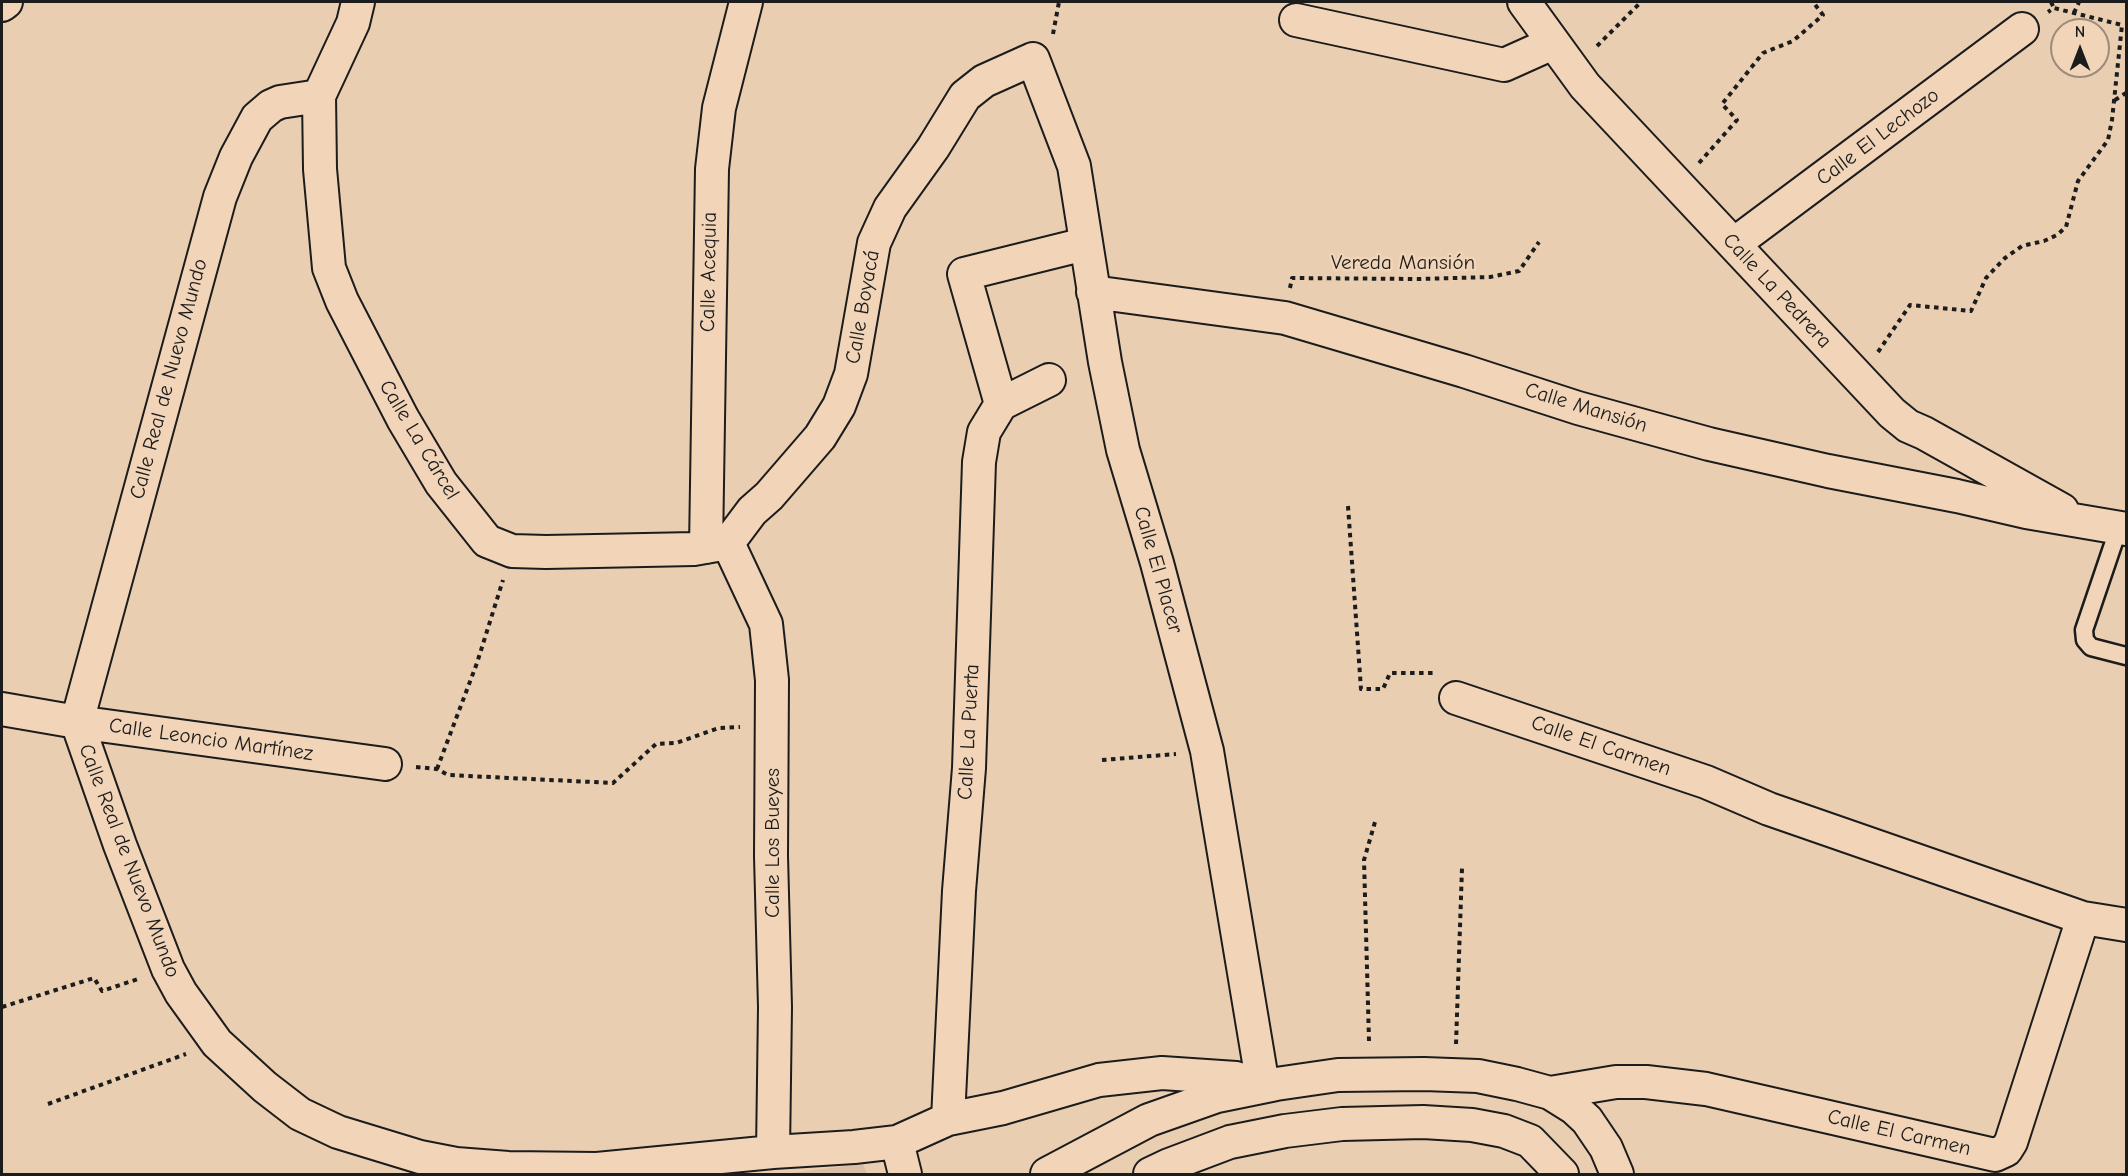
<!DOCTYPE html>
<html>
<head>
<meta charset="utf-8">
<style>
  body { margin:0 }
  #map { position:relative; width:2128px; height:1176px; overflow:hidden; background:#e9ceb2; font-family:"Comic Neue",sans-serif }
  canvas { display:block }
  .frame { position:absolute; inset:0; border:3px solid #1c1c1c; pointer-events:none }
  .north { position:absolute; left:2050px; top:18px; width:60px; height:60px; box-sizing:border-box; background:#f2d5b8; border:2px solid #9c8b7a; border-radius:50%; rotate:0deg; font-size:16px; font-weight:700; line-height:24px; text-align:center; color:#1c1c1c }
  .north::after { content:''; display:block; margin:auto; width:21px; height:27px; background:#1c1c1c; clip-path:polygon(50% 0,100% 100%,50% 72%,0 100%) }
</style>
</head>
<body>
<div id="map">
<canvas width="2128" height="1176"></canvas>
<div class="frame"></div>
<div class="north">N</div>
</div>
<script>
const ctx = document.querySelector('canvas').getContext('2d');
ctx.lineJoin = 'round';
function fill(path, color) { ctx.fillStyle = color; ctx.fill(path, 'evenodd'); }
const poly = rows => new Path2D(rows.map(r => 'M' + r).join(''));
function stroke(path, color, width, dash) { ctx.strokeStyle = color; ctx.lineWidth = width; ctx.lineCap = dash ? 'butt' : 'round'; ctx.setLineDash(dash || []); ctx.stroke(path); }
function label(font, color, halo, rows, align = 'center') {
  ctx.font = font + ' "Comic Neue",sans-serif'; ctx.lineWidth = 5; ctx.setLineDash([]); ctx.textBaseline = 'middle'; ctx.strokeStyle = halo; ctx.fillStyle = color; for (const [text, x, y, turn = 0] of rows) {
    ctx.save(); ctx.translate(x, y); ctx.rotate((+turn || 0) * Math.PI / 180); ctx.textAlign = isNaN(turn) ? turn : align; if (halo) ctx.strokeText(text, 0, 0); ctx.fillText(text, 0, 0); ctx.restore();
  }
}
const built = poly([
  [863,1164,867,1174,784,1174]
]);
const path = poly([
  [2051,2,2054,8],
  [2074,13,2079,2],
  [1053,34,1059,2],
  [1597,46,1641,2],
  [2115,100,2126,93],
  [1699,163,1737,120,1722,104,1763,53,1793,41,1823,15,1813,2],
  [1290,288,1292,278,1418,279,1490,277,1519,271,1539,242],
  [1878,352,1910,305,1971,311,1986,278,2005,258,2022,246,2044,241,2057,235,2066,227,2078,181,2108,140,2112,120,2122,25,2054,8,2048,12],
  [1348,506,1361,689,1383,689,1390,673,1436,673],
  [1102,760,1176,754],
  [416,767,437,769,448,775,613,783,656,744,676,743,719,728,740,727],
  [437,769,477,663,503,580],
  [2,1007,94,978,102,991,138,979],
  [1369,1041,1364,860,1375,822],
  [1456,1044,1462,868],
  [48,1104,186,1054]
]);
const service = poly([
  [2119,527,2084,630,2085,640,2091,647,2126,656]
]);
const minor = poly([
  [358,2,353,23,319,96,320,169,329,268,342,301,403,419,441,483,487,541,512,551,546,552,694,549,728,543],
  [1524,2,1585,86,1892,413,1908,426,1924,433,2062,510],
  [2,5,6,2],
  [1296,20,1504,65,1553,43],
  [319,96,280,102,271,106,257,118,236,157,220,197,77,722,120,845,168,969,181,993,217,1043,265,1087,300,1114,338,1132,420,1157,456,1164,508,1168,597,1169,773,1152,854,1147,897,1142,948,1119,1003,1108,1099,1080,1162,1073,1236,1078,1263,1086,1207,751,1157,563,1123,450,1105,362,1074,166,1033,59,984,81,965,96,933,148,890,208,874,243,851,374,839,406,820,437,769,496,752,511,728,543],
  [1734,244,2022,29],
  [1093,292,1285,318,1464,371,1578,408,1709,444,1828,471,1957,496,2026,512,2126,529],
  [1001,404,964,274,1085,244],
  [728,543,766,624,772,680,771,856,775,1007,773,1152],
  [706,547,712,169,719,108,746,2],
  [1456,698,1706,782,1769,809,2083,918,2126,925],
  [2,709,77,722,385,764],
  [1550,1093,1616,1082,1646,1082,1706,1089,1995,1155,2006,1150,2011,1142,2083,918],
  [948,1119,959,891,969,768,979,462,984,432,1001,404,1049,380],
  [897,1142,905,1174],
  [1047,1174,1149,1120,1217,1096,1276,1084,1338,1075,1424,1074,1478,1076,1517,1084,1550,1093,1574,1108,1587,1120,1606,1148,1617,1174],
  [1150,1174,1169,1165,1230,1142,1285,1131,1342,1124,1423,1122,1472,1125,1504,1131,1530,1141,1562,1174]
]);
const streetNames = [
  ["Calle El Lechozo",1878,137,-37],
  ["Vereda Mansión",1403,263],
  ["Calle Acequia",709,272,-89],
  ["Calle La Pedrera",1777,291,47],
  ["Calle Boyacá",863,307,-80],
  ["Calle Real de Nuevo Mundo",169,379,-75],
  ["Calle Mansión",1586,408,17],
  ["Calle La Cárcel",419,440,59],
  ["Calle El Placer",1158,570,74],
  ["Calle La Puerta",969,732,-87],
  ["Calle Leoncio Martínez",211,740,8],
  ["Calle El Carmen",1601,746,19],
  ["Calle Los Bueyes",773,843,-90],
  ["Calle Real de Nuevo Mundo",129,861,69],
  ["Calle El Carmen",1899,1133,13]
];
fill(built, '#d8bfa6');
stroke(service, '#1c1c1c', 21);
stroke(minor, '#1c1c1c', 36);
stroke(path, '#1c1c1c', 4, [4.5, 4.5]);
stroke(service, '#f2d5b8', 16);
stroke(minor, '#f2d5b8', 32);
label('21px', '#1c1c1c', '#f2d5b8', streetNames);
</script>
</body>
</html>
